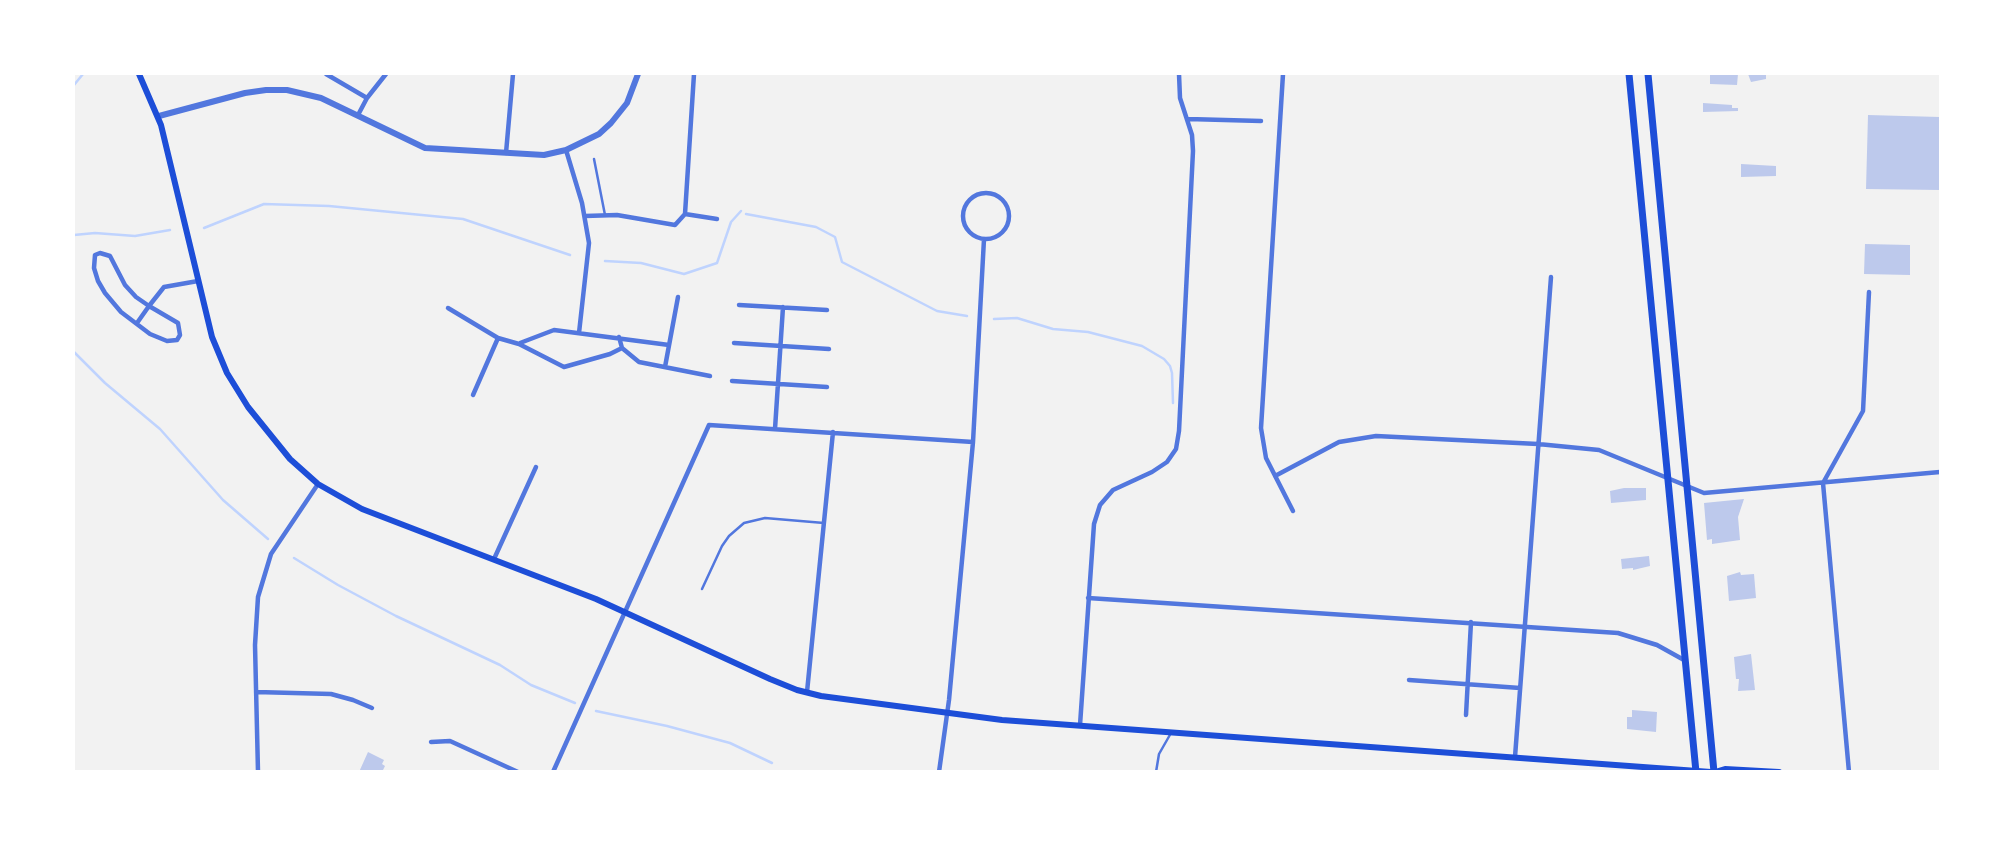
<!DOCTYPE html>
<html>
<head>
<meta charset="utf-8">
<style>
  body { margin:0 }
  #map { position:relative; width:2014px; height:845px; overflow:hidden; background:#f2f2f2; font-family:"Exo 2",sans-serif }
  canvas { display:block }
  .frame { position:absolute; inset:0; border:75px solid #fff; pointer-events:none }
</style>
</head>
<body>
<div id="map">
<canvas width="2014" height="845"></canvas>
<div class="frame"></div>
</div>
<script>
const ctx = document.querySelector('canvas').getContext('2d');
ctx.lineJoin = 'round';
const poly = rows => new Path2D(rows.map(r => 'M' + r).join(''));
function stroke(path, color, width, dash) { ctx.strokeStyle = color; ctx.lineWidth = width; ctx.lineCap = dash ? 'butt' : 'round'; ctx.setLineDash(dash || []); ctx.stroke(path); }
function fill(path, color) { ctx.fillStyle = color; ctx.fill(path, 'evenodd'); }
const stream = poly([
  [74,85,83,74],
  [746,214,816,227,835,237,842,262,937,311,967,316],
  [204,228,264,204,329,206,463,219,570,255],
  [74,235,95,233,135,236,170,230],
  [605,261,641,263,684,274,717,263,731,222,741,211],
  [994,319,1017,318,1053,329,1088,332,1142,346,1164,359,1170,366,1172,373,1173,403],
  [74,352,105,383,160,429,223,500,268,539],
  [294,558,338,585,396,616,500,665,531,685,575,703],
  [596,711,667,726,730,743,772,763]
]);
const building = poly([
  [1710,74,1738,74,1737,85,1710,84],
  [1748,74,1766,74,1766,79,1751,82],
  [1703,103,1732,105,1732,108,1738,108,1738,111,1703,112],
  [1868,115,1940,117,1940,190,1866,189],
  [1741,164,1776,166,1776,176,1741,177],
  [1865,244,1910,245,1910,275,1864,274],
  [1624,488,1646,488,1646,500,1611,503,1610,491],
  [1744,499,1738,517,1740,540,1712,544,1712,539,1707,540,1704,503],
  [1649,556,1650,566,1633,570,1633,568,1622,569,1621,559],
  [1740,572,1741,575,1754,574,1756,598,1729,601,1727,576],
  [1751,654,1755,690,1738,691,1739,679,1736,679,1734,657],
  [1632,710,1657,712,1656,732,1627,729,1627,717,1632,717],
  [368,752,384,760,382,764,385,766,383,770,359,772]
]);
const service = poly([
  [594,159,605,215],
  [702,589,722,546,729,536,744,523,765,518,824,523],
  [1156,772,1159,754,1171,733]
]);
const minor = poly([
  [326,74,367,98],
  [1283,74,1261,428,1266,458,1293,511],
  [358,115,367,98,386,74],
  [1188,119,1261,121],
  [566,150,582,203,589,243,579,333],
  [506,153,513,74],
  '963 216a23 23 0 1 1 46 0a23 23 0 1 1-46 0Z',
  [685,214,694,74],
  [585,216,617,215,675,225,685,214,717,219],
  [739,305,827,310],
  [448,308,498,338,519,344,564,367,610,354,622,348],
  [137,323,149,306,136,297,125,285,110,256,100,253,95,255,94,268,98,281,105,293,121,312,150,334,167,341,177,340,180,335,178,323,149,306,164,287,198,281],
  [619,337,622,348,639,362,710,376],
  [520,343,554,330,669,345],
  [734,343,829,349],
  [665,367,678,297],
  [732,381,827,387],
  [473,395,498,338],
  [775,429,783,307],
  [1275,476,1339,442,1376,436,1538,444,1599,450,1704,493,1940,472],
  [494,559,536,467],
  [1088,598,1618,633,1657,645,1684,660],
  [1409,680,1520,688],
  [256,692,331,694,353,700,372,708],
  [807,692,833,432],
  [1466,715,1471,622],
  [1080,725,1094,524,1100,505,1113,490,1152,472,1167,462,1176,449,1179,431,1193,151,1192,135,1180,98,1179,74],
  [431,742,450,741,518,772],
  [1515,757,1551,277],
  [258,772,255,645,258,597,271,554,318,484],
  [553,772,709,425,973,442],
  [939,772,949,700,973,442,984,239],
  [1849,772,1823,483,1863,411,1869,292]
]);
const tertiary = poly([
  [159,116,245,93,266,90,287,90,321,98,425,148,544,155,566,150,599,134,611,123,627,103,638,74]
]);
const secondary = poly([
  [139,74,161,125,212,337,227,373,248,407,290,459,318,484,362,509,596,599,770,679,797,690,821,696,1002,720,1711,772],
  [1715,772,1725,769,1779,772]
]);
const primary = poly([
  [1629,74,1696,772],
  [1648,74,1714,772]
]);
stroke(stream, '#bfd3fe', 2.5);
fill(building, '#bdc9ec');
stroke(service, '#5277de', 2.5);
stroke(minor, '#5277de', 4.5);
stroke(tertiary, '#5277de', 6);
stroke(secondary, '#1d4ed8', 6);
stroke(primary, '#1d4ed8', 7);
</script>
</body>
</html>
